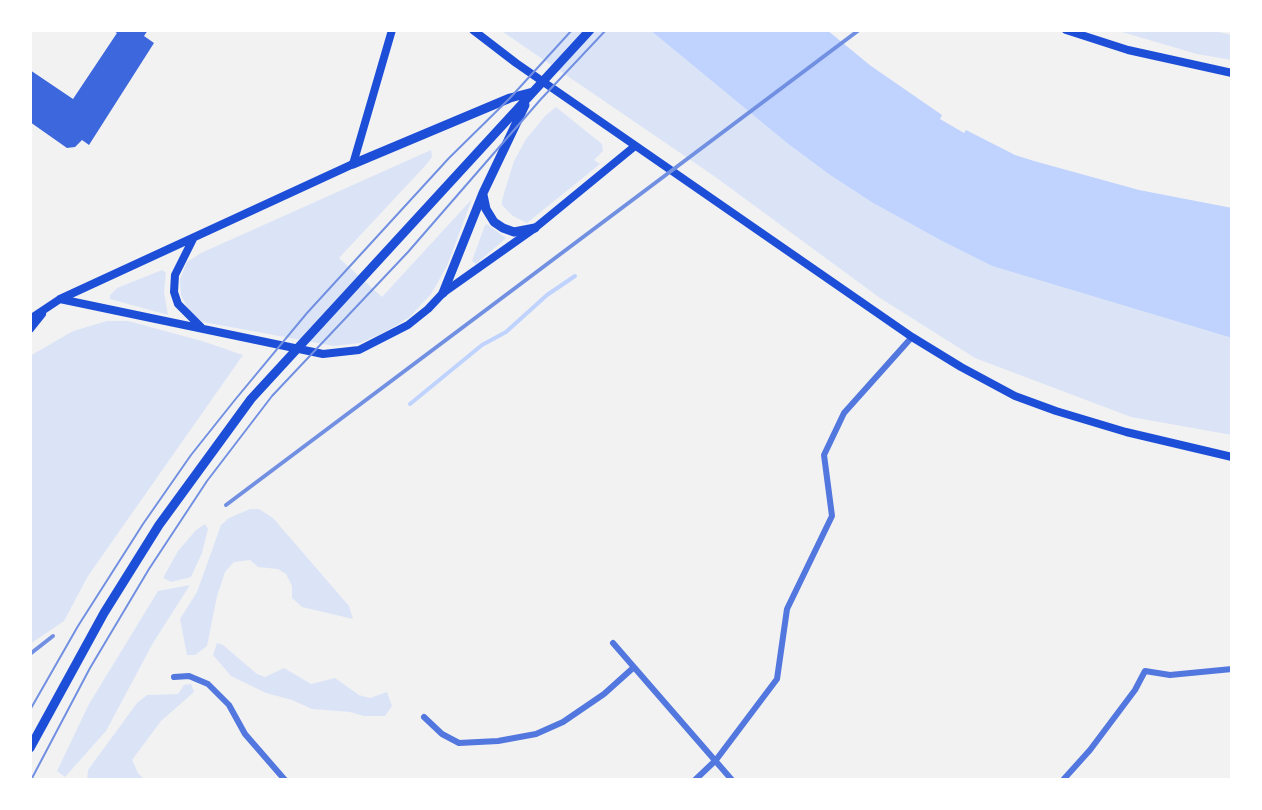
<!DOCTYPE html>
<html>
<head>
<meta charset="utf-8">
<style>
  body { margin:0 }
  #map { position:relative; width:1262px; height:810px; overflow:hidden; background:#f2f2f2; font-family:"PT Sans Narrow",sans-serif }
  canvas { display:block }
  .frame { position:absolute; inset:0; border:32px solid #fff; pointer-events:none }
</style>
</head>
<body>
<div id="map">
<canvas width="1262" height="810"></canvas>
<div class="frame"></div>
</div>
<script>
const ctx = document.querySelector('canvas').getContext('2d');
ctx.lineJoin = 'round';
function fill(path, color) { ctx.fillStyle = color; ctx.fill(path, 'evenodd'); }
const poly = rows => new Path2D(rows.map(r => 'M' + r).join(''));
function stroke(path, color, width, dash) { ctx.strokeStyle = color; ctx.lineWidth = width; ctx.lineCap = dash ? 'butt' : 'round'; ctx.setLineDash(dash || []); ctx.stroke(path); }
const green = poly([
  [500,30,650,30,787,143,830,175,873,203,942,241,992,266,1232,338,1232,435,1131,417,975,358,880,298,714,176],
  [1115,30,1210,30,1232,35,1232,60,1197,54],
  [556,107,602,144,603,151,594,160,600,164,527,223,513,216,502,205,502,200,514,161,526,139,546,115],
  [431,150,432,157,425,166,339,258,382,297,472,199,447,266,431,294,410,317,385,332,360,343,334,346,203,322,189,311,181,295,180,279,187,262,201,253],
  [487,224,506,238,476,264,472,261,485,225],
  [162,270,166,273,164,292,168,315,110,299,110,295,117,288],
  [107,321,128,321,202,341,243,355,88,576,64,621,30,644,30,356,73,331],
  [250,509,259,509,273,518,349,606,353,619,302,607,292,598,292,586,286,574,278,569,258,567,250,560,234,562,225,572,217,596,207,646,195,655,187,655,180,619,197,592,221,525,229,518],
  [205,524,208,529,202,553,191,577,171,582,163,578,178,551,196,530],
  [190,585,153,643,106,731,65,777,57,771,89,704,158,591],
  [217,643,223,645,257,674,265,677,284,668,311,684,335,678,359,695,370,698,387,692,392,706,385,716,364,716,350,712,312,709,292,700,266,693,231,676,213,655],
  [191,684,194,692,161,721,132,760,138,773,145,780,87,780,88,770,137,703,147,695,178,694,184,685]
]);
const water = poly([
  [650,30,827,30,871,66,942,115,940,119,964,133,966,130,1015,155,1034,161,1139,190,1232,208,1232,338,992,266,942,241,873,203,830,175,787,143]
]);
const stream = poly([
  [410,404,482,345,506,332,547,295,575,276]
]);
const building = poly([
  [112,30,148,30,144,36,154,43,89,145,82,140,75,147,67,148,30,122,30,70,73,99,117,33]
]);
const minor = poly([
  [613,643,732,780],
  [174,677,189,676,208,684,229,705,245,734,285,780],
  [424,717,442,734,459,743,498,741,536,734,563,722,604,694,633,668],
  [695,780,716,760,777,679,787,609,832,516,824,455,844,413,912,337],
  [1063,780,1090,750,1135,690,1145,671,1170,675,1232,669]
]);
const secondary = poly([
  [473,30,516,63,912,337,961,367,1015,396,1056,411,1126,432,1232,457],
  [1066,30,1128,50,1232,73],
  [193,239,175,275,174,292,178,304,201,327],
  [60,299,323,354,359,350,408,325,428,309,443,293,535,228,635,146],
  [30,319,60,299,353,164,392,30],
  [30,329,42,314]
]);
const trunk = poly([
  [353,164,510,98,533,92],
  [483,195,486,209,494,222,503,228,514,232,535,228],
  [443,293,483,193,525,105],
  [30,748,104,613,159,525,251,399,590,30]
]);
const tram = poly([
  [30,710,78,626,143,524,191,455,234,401,307,313,449,158,510,98,572,30],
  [31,780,90,668,149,569,207,481,272,396,408,252,541,99,606,30]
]);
const rail = poly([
  [226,505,859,30],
  [30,654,53,636]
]);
fill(green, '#dbe4f7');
fill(water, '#bfd3fe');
stroke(stream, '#bfd3fe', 4);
fill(building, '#3d67dc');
stroke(minor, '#5277de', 6);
stroke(secondary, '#1d4ed8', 8);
stroke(trunk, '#1d4ed8', 9);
stroke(tram, '#7290e2', 2);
stroke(rail, '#7290e2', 4);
</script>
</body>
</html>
